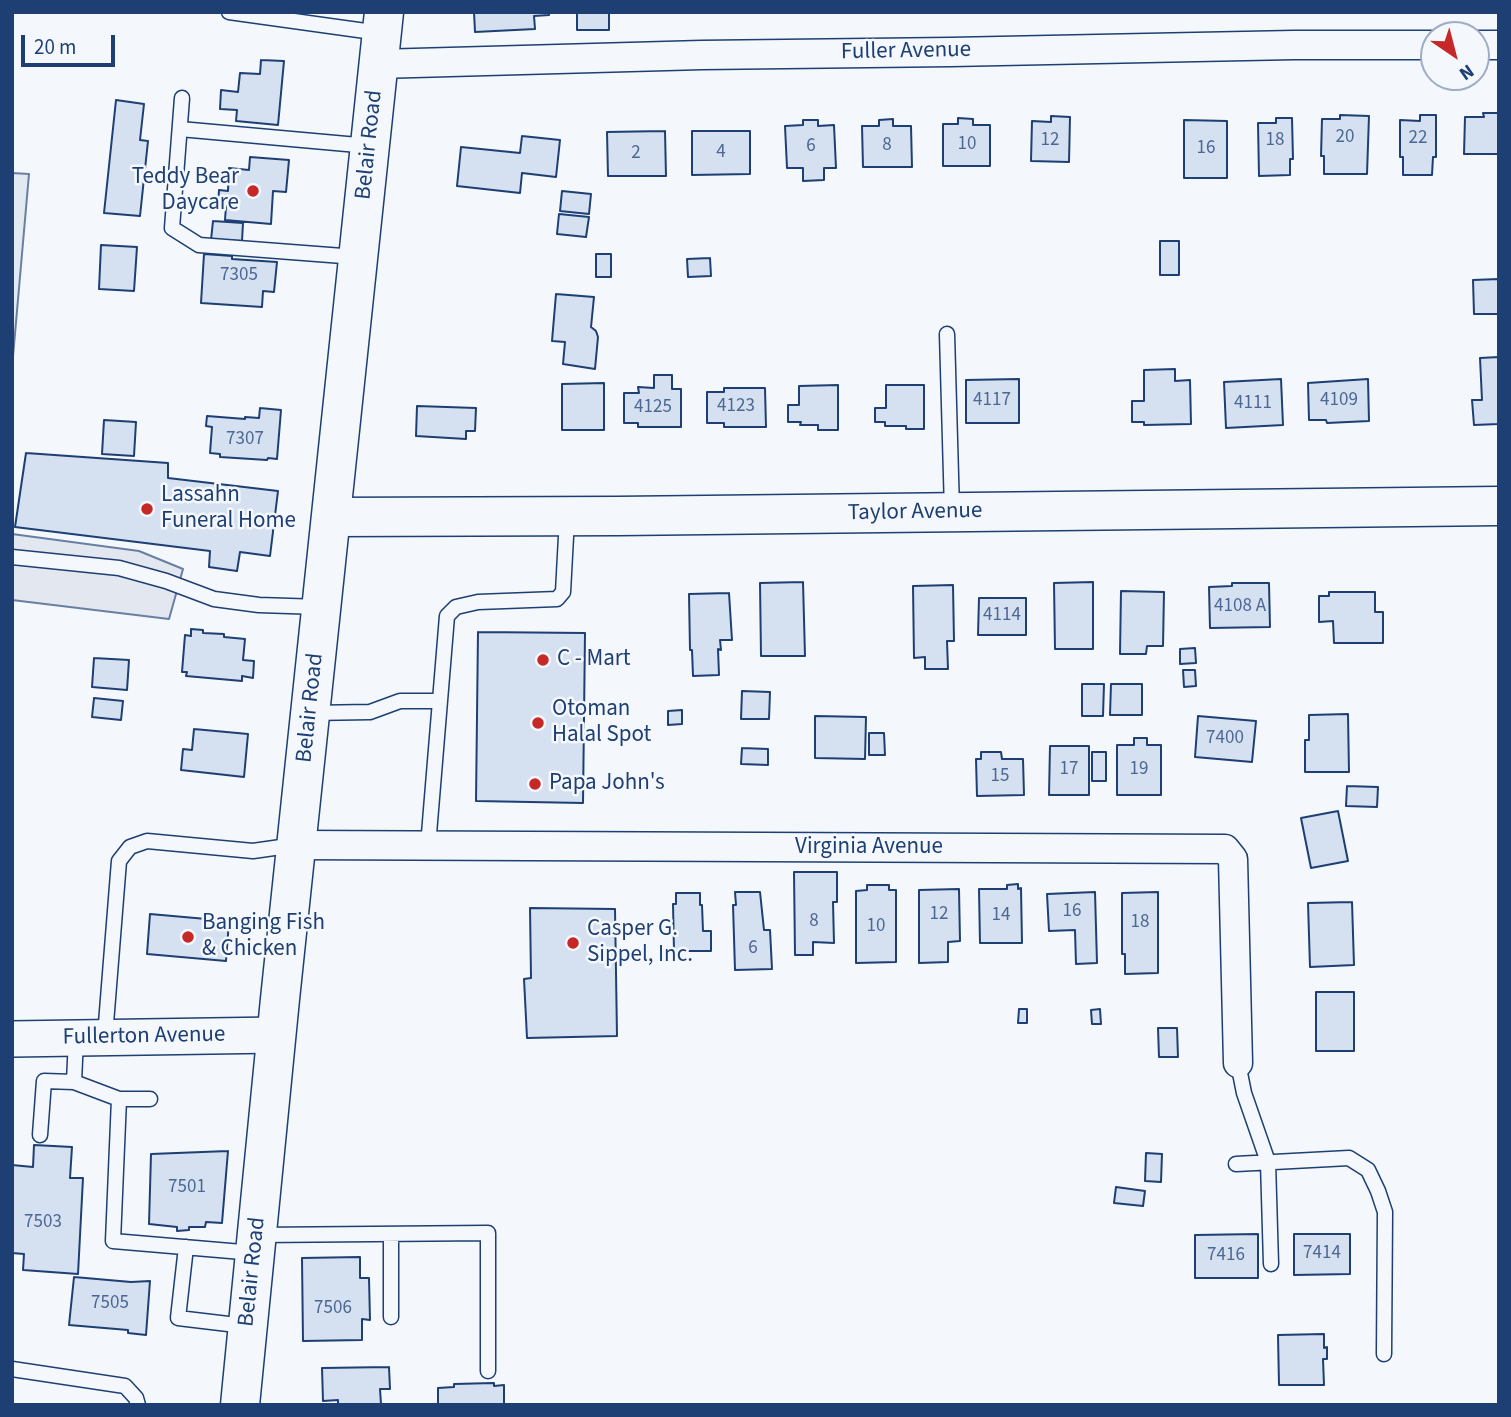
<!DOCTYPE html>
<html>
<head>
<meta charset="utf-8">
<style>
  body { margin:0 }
  #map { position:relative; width:1511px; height:1417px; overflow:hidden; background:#f4f7fb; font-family:"Source Sans 3",sans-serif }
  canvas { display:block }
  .frame { position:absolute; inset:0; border:14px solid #1d3f73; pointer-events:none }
  .north { position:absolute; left:1420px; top:21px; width:70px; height:70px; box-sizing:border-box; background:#f4f7fb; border:2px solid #9eadc5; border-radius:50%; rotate:145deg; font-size:19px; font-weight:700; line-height:28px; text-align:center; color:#1d3f73 }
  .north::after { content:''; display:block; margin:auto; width:24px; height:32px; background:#c62828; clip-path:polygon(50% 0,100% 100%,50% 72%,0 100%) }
  .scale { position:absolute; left:21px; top:35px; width:94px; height:32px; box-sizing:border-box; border:4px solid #1d3f73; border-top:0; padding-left:9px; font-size:21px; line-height:24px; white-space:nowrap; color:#1d3f73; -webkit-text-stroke:5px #f4f7fb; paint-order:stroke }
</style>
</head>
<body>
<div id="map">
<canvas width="1511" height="1417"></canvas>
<div class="frame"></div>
<div class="north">N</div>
<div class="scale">20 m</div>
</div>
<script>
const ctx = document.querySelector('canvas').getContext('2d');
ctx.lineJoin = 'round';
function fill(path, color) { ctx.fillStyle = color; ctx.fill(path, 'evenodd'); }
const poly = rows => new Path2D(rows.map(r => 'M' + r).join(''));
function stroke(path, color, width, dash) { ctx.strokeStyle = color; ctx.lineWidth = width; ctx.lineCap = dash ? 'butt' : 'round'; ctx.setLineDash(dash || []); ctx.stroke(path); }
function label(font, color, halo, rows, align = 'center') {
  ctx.font = font + ' "Source Sans 3",sans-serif'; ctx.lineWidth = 5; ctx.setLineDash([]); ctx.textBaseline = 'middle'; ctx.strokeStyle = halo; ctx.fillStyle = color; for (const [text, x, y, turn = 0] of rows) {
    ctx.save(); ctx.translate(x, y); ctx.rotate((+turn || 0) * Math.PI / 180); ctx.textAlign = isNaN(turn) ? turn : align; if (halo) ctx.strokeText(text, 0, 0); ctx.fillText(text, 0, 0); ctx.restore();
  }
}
const green = poly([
  [12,173,29,174,12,368,12,173]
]);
const parking = poly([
  [12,534,139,551,183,569,169,619,12,600,12,534]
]);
const building = poly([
  [474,12,549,12,549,15,534,16,535,29,475,32,474,12],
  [577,12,609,12,609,30,577,30,577,12],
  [261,60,284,61,278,125,236,121,237,110,220,109,221,90,238,92,240,73,260,74,261,60],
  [116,100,144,104,140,140,148,141,140,216,104,213,116,100],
  [1483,113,1499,113,1499,154,1464,154,1465,117,1484,117,1483,113],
  [1340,115,1369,116,1367,174,1324,174,1324,156,1321,156,1322,119,1340,119,1340,115],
  [1420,115,1436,115,1436,157,1433,157,1432,175,1403,175,1403,157,1400,157,1400,120,1420,121,1420,115],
  [1051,116,1070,117,1069,162,1031,161,1032,121,1051,122,1051,116],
  [958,118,973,119,973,125,990,125,990,166,943,166,943,124,958,124,958,118],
  [1276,118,1292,118,1293,159,1290,159,1290,175,1259,176,1258,123,1276,123,1276,118],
  [893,119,893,126,911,126,912,167,863,167,862,126,879,126,879,120,893,119],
  [803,120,818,120,818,126,834,125,836,168,824,168,824,180,803,181,803,168,787,168,785,126,803,125,803,120],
  [1184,120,1227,121,1227,178,1184,178,1184,120],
  [665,131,666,176,608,176,607,132,665,131],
  [692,131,750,131,750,174,692,175,692,131],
  [522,136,560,140,556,177,522,173,520,193,457,186,461,147,520,153,522,136],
  [250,157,289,160,286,192,273,191,271,224,225,220,226,206,218,206,219,190,228,191,229,168,249,170,250,157],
  [562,191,591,194,589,214,560,211,562,191],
  [559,214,589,217,586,237,557,234,559,214],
  [213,221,243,223,242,241,211,240,213,221],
  [1160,241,1179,241,1179,275,1160,275,1160,241],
  [101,245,137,247,134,291,99,289,101,245],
  [204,254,232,256,232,259,277,262,274,292,263,291,262,307,201,303,204,254],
  [596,254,611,254,611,277,596,277,596,254],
  [710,258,711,276,688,277,687,259,710,258],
  [1499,279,1499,314,1474,314,1473,280,1499,279],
  [556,294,594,297,591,327,596,331,598,337,595,369,563,364,565,342,552,341,556,294],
  [1499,357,1499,424,1474,425,1472,400,1482,400,1480,358,1499,357],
  [1175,369,1175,381,1190,380,1191,424,1144,425,1144,422,1132,422,1132,401,1144,401,1144,370,1175,369],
  [654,375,672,375,672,389,681,389,681,427,638,427,638,423,624,423,624,393,639,393,638,387,654,388,654,375],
  [1019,379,1019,423,966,423,966,380,1019,379],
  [1281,379,1283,425,1226,428,1224,382,1281,379],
  [1368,379,1369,421,1327,423,1326,420,1309,420,1308,383,1368,379],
  [604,383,604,430,562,430,562,384,604,383],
  [838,385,838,430,818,430,818,425,800,425,801,422,788,422,788,405,799,405,799,386,838,385],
  [886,385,924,385,924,429,906,429,906,426,885,426,885,422,875,422,875,408,886,408,886,385],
  [724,388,765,388,766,427,724,427,724,423,707,423,707,392,724,392,724,388],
  [417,406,476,408,475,431,466,431,466,439,416,436,417,406],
  [260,408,281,410,277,459,268,458,267,460,220,457,220,454,210,453,212,427,206,426,207,416,245,419,245,417,259,418,260,408],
  [104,420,136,422,134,456,102,454,104,420],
  [26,453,168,463,168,478,278,491,270,556,240,552,237,571,209,567,210,551,15,527,26,453],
  [803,582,805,656,761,656,760,583,803,582],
  [1093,582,1093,649,1055,649,1054,583,1093,582],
  [1232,583,1269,583,1270,627,1210,628,1209,587,1232,586,1232,583],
  [953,585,954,641,947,641,948,669,925,669,925,657,914,658,913,586,953,585],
  [1121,591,1164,592,1163,646,1147,646,1146,654,1120,654,1121,591],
  [1329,592,1375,592,1375,612,1383,612,1383,643,1334,643,1333,621,1319,622,1319,596,1329,596,1329,592],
  [729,593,732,640,720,640,721,650,718,649,719,675,693,676,692,650,690,650,689,594,729,593],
  [979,598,1026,598,1026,635,978,635,979,598],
  [191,629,203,630,203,633,224,634,224,637,245,639,243,660,254,661,253,678,242,676,242,681,186,676,187,672,182,672,185,635,191,636,191,629],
  [478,632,585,633,583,803,476,801,478,632],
  [1195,648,1196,663,1180,664,1180,649,1195,648],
  [94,658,129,660,127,690,92,687,94,658],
  [1183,670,1195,670,1196,686,1184,687,1183,670],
  [1082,684,1104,684,1103,716,1082,716,1082,684],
  [1111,684,1142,684,1142,715,1110,715,1111,684],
  [742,691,770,692,769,719,741,719,742,691],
  [94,698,123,701,121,720,92,717,94,698],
  [682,710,682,724,668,725,668,711,682,710],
  [1348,714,1349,772,1305,772,1305,740,1309,740,1309,715,1348,714],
  [815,716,866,717,865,759,815,758,815,716],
  [1198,716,1256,721,1252,762,1195,757,1198,716],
  [194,729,248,734,244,777,181,770,183,749,192,750,194,729],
  [869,733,884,733,885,755,869,755,869,733],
  [1134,738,1147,738,1147,745,1161,745,1161,795,1117,795,1117,745,1134,745,1134,738],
  [1050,746,1089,746,1089,795,1049,795,1050,746],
  [742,748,768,749,768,765,741,764,742,748],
  [981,752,1001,752,1002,759,1023,759,1024,795,977,796,976,759,981,759,981,752],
  [1092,752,1106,752,1106,781,1092,781,1092,752],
  [1347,786,1378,787,1377,807,1346,806,1347,786],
  [1338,811,1348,861,1311,868,1301,818,1338,811],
  [794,872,837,872,837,902,833,902,834,943,813,942,813,955,795,955,794,872],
  [1018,884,1018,889,1021,888,1022,943,980,943,979,889,1007,889,1007,885,1018,884],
  [867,885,889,885,889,890,896,890,896,962,856,963,856,891,867,890,867,885],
  [959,889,960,941,948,942,948,962,919,963,919,890,959,889],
  [735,892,760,892,764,930,770,930,772,969,735,970,733,905,736,905,735,892],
  [1095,892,1097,963,1076,964,1075,930,1049,931,1047,894,1095,892],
  [1158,892,1158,973,1125,974,1125,954,1122,954,1122,893,1158,892],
  [676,893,700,893,700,905,702,905,703,931,711,931,711,951,674,951,673,904,676,904,676,893],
  [1352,902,1354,965,1310,967,1308,903,1352,902],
  [530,908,615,909,617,1036,527,1038,524,979,531,978,530,908],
  [150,914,229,921,226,961,147,954,150,914],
  [1316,992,1354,992,1354,1051,1316,1051,1316,992],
  [1019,1009,1027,1009,1027,1023,1018,1023,1019,1009],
  [1100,1009,1101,1024,1092,1024,1091,1010,1100,1009],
  [1158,1028,1177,1028,1178,1057,1159,1057,1158,1028],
  [34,1145,72,1147,70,1178,83,1178,78,1274,23,1270,24,1254,12,1253,12,1165,33,1167,34,1145],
  [228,1151,222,1223,206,1222,205,1227,189,1227,189,1230,177,1231,177,1227,149,1224,151,1154,228,1151],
  [1146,1153,1162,1154,1161,1182,1145,1181,1146,1153],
  [1116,1187,1145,1191,1143,1206,1114,1203,1116,1187],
  [1258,1234,1258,1278,1195,1278,1195,1235,1258,1234],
  [1294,1234,1350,1234,1350,1274,1294,1275,1294,1234],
  [360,1257,360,1278,369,1278,370,1320,362,1319,362,1340,303,1341,302,1258,360,1257],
  [74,1277,131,1282,150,1281,146,1335,128,1333,128,1330,69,1325,74,1277],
  [1324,1334,1324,1348,1327,1347,1327,1359,1323,1359,1324,1385,1279,1385,1278,1335,1324,1334],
  [389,1367,390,1389,380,1389,381,1404,338,1405,338,1400,323,1401,322,1368,389,1367],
  [494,1383,494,1386,504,1385,504,1405,438,1405,438,1388,454,1387,454,1384,494,1383]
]);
const service = poly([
  [229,12,380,33],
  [182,98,172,228,199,245,356,257],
  [180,129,369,146],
  [947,334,952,511],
  [12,557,119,568,166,581,214,599,259,605,320,607],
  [311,713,370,712,400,701,440,701],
  [428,846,447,616,456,607,478,602,557,599,563,592,567,518],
  [105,1036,119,861,130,847,147,841,253,851,295,845],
  [1238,1063,1244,1093,1268,1162,1271,1264],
  [74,1082,76,1038],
  [150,1099,119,1099,113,1241,254,1253],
  [40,1135,44,1081,74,1082,119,1099],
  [1236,1164,1349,1158,1368,1170,1378,1191,1385,1212,1384,1354],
  [391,1234,391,1317],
  [258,1235,488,1233,488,1371],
  [186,1247,178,1318,245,1326],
  [12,1369,125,1386,136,1398,138,1405]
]);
const minor = poly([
  [1476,45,1499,45],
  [378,64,702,55,951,52,1294,45,1434,45],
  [297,845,1225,849,1233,859,1238,1063]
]);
const tertiary = poly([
  [12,1039,277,1035]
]);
const secondary = poly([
  [332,517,618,516,1499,506]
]);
const primary = poly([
  [240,1405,280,999,384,12]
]);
const markers = [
  [253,191,7,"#c62828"],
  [147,509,7,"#c62828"],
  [543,660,7,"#c62828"],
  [538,723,7,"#c62828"],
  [535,784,7,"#c62828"],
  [188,937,7,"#c62828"],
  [573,943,7,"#c62828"]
];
const numberNames = [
  ["20",1345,138],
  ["22",1418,139],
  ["12",1050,141],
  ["18",1275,141],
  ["10",967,145],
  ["8",887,146],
  ["6",811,147],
  ["16",1206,149],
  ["4",721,153],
  ["2",636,154],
  ["7305",239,276],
  ["4117",992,401],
  ["4109",1339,401],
  ["4111",1253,404],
  ["4123",736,407],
  ["4125",653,408],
  ["7307",245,440],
  ["4108 A",1240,607],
  ["4114",1002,616],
  ["7400",1225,739],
  ["17",1069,770],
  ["19",1139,770],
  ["15",1000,777],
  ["16",1072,912],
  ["12",939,915],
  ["14",1001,916],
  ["8",814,922],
  ["18",1140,923],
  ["10",876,927],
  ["6",753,949],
  ["7501",187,1188],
  ["7503",43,1223],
  ["7414",1322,1254],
  ["7416",1226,1256],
  ["7505",110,1304],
  ["7506",333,1309]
];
const streetNames = [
  ["Fuller Avenue",906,52,-1],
  ["Belair Road",370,145,-84],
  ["Taylor Avenue",915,513,-1],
  ["Belair Road",311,708,-84],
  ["Virginia Avenue",869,848],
  ["Fullerton Avenue",144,1037,-1],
  ["Belair Road",253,1272,-84]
];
const poiNames = [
  ["Teddy Bear",239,178,"right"],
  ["Daycare",239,204,"right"],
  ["Lassahn",161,496],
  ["Funeral Home",161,522],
  ["C - Mart",557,660],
  ["Otoman",552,710],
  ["Halal Spot",552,736],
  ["Papa John's",549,784],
  ["Banging Fish",202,924],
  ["& Chicken",202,950],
  ["Casper G.",587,930],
  ["Sippel, Inc.",587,956]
];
fill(green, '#e3e9f0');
stroke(green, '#687fa3', 2);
fill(parking, '#e3e8f0');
stroke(parking, '#687fa3', 2);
fill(building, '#d5e0f0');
stroke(building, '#1d3f73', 2);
stroke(service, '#1d3f73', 17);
stroke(minor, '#1d3f73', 31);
stroke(tertiary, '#1d3f73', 38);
stroke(secondary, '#1d3f73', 41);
stroke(primary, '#1d3f73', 41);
stroke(service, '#f4f7fb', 14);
stroke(minor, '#f4f7fb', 28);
stroke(tertiary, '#f4f7fb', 35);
stroke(secondary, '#f4f7fb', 38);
stroke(primary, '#f4f7fb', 38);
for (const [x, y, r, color] of markers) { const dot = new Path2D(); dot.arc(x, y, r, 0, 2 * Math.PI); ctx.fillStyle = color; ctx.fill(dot); stroke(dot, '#f4f7fb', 2.5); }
label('19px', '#4b6792', null, numberNames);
label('23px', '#1d3f73', '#f4f7fb', streetNames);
label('23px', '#1d3f73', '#f4f7fb', poiNames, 'left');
</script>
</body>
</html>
